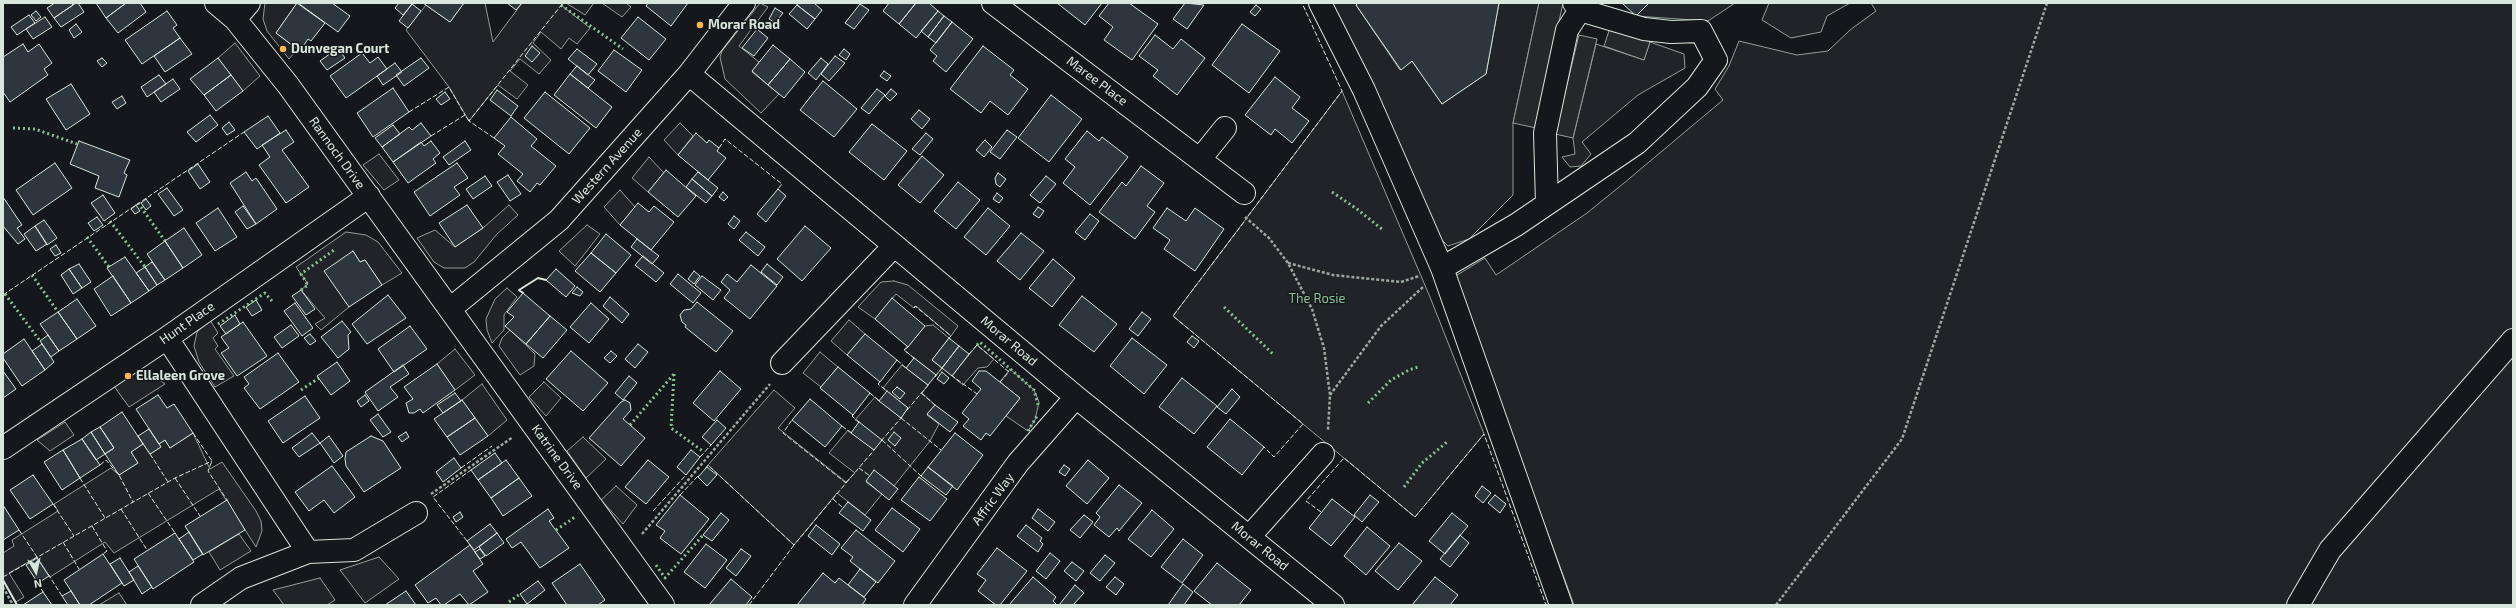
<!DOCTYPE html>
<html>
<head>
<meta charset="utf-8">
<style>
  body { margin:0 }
  #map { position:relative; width:2516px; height:608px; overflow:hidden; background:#14181c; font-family:"Exo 2",sans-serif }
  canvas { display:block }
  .frame { position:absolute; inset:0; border:4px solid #d8e6dc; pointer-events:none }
  .north { position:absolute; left:16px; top:552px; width:40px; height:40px; -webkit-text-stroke:3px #14181c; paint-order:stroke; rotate:171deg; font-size:11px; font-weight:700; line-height:16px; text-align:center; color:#d8e6dc }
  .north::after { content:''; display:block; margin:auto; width:14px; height:18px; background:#d8e6dc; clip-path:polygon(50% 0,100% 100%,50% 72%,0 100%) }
</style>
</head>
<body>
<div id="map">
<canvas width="2516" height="608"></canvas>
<div class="frame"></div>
<div class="north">N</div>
</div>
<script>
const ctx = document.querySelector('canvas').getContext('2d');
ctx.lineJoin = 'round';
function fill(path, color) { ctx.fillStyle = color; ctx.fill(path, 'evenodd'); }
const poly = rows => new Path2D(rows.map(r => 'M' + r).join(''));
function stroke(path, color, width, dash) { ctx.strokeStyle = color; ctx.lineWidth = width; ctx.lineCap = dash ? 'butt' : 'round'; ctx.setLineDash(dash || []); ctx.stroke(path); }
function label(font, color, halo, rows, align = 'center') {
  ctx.font = font + ' "Exo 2",sans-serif'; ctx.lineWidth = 3; ctx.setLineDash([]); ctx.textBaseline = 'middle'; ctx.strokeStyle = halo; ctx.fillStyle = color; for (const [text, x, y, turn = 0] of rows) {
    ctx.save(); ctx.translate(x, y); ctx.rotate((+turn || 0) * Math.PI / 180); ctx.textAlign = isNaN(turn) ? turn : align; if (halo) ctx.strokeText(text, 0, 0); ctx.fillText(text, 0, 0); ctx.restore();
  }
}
const green = poly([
  [265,3,297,3,276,33,300,51,295,52,289,59,267,31,263,19,265,3],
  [464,3,485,3,493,42,522,3,563,3,561,5,590,28,577,44,569,38,561,49,541,32,533,43,551,60,539,74,520,59,510,71,528,85,517,99,498,85,469,121,449,87,406,30,426,5,450,22,464,3],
  [566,3,594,3,585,15,566,3],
  [602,3,626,3,631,7,622,17,602,3],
  [760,3,768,7,739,46,759,62,752,72,779,94,761,113,725,79,720,57,722,51,760,3],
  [1326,3,1358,3,1356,5,1400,70,1412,61,1442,104,1486,74,1499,3,1539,3,1513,123,1513,195,1469,239,1448,246,1432,230,1326,3],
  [1649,3,1735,3,1708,21,1636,16,1649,3],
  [1769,3,1850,3,1827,16,1821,32,1791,38,1762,20,1769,3],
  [1871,3,2513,3,2513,605,1574,605,1454,277,1485,258,1496,275,1587,213,1624,183,1723,100,1715,89,1729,66,1739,41,1797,55,1828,51,1850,30,1876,11,1871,3],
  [1650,42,1684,54,1685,68,1638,95,1582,142,1591,154,1581,166,1570,167,1562,157,1575,154,1573,138,1596,44,1644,60,1650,42],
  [235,43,260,76,243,91,218,58,235,43],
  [1342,91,1430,297,1484,434,1415,517,1173,316,1342,91],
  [680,123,693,136,678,155,664,140,680,123],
  [379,154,399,180,384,190,363,165,379,154],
  [649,157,664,173,648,192,632,178,649,157],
  [620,190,635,207,620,225,604,207,620,190],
  [509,205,518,215,497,234,474,262,465,268,444,268,434,262,417,238,435,230,455,247,483,228,509,205],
  [587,225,600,234,575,266,559,251,587,225],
  [346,232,366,235,378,242,402,273,382,285,365,260,360,262,353,251,349,307,321,330,315,324,325,318,301,290,308,284,296,267,346,232],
  [894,281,908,285,958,326,951,336,916,306,914,308,896,294,875,319,858,307,881,282,894,281],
  [507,288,517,297,504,315,504,330,492,343,487,330,486,319,495,299,507,288],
  [210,320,218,333,213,338,218,346,215,349,234,376,215,387,199,362,194,346,197,332,210,320],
  [849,320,865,334,847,355,831,341,849,320],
  [933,325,949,338,932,360,942,368,936,375,904,350,925,326,933,325],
  [510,330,535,354,534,366,520,375,499,346,502,338,510,330],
  [977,345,994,359,987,367,978,368,963,385,952,376,977,345],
  [455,349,475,375,455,390,437,364,455,349],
  [820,352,838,367,821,387,803,373,820,352],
  [902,365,928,385,922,393,935,405,927,415,939,424,930,441,894,486,874,471,866,482,882,494,865,515,837,493,794,545,708,465,774,390,795,408,778,428,846,482,855,473,829,453,848,430,874,450,859,422,855,420,875,397,901,418,908,408,883,388,902,365],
  [1010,369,1034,390,1039,402,1035,420,1028,431,1006,416,1020,398,1000,382,1010,369],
  [143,372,150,373,165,384,129,407,114,386,130,374,143,372],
  [544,382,561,398,546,416,529,397,544,382],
  [482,384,507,420,488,436,462,400,482,384],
  [65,422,74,435,50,451,37,440,65,422],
  [193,433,210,469,222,462,256,511,261,521,262,531,256,547,219,489,114,553,105,542,50,577,37,557,9,573,24,597,16,602,3,580,3,553,14,546,12,540,58,511,54,504,111,468,119,475,138,463,131,452,143,444,150,454,161,447,159,444,165,440,170,448,193,433],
  [583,437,606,459,586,478,567,451,583,437],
  [616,486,637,505,623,524,601,500,616,486],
  [239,534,251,551,220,570,209,552,239,534],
  [379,557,399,579,365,603,340,570,379,557],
  [320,578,335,600,327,605,284,605,273,590,320,578],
  [119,593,127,605,99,605,119,593]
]);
const parking = poly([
  [1539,3,1563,3,1536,128,1513,123,1539,3],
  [1610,28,1650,42,1644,60,1604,46,1610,28],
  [1579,35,1597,39,1573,138,1555,134,1579,35]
]);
const building = poly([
  [55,3,71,3,73,5,54,18,47,8,55,3],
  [76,3,78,3,84,12,61,27,54,18,76,3],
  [96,3,126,3,106,18,96,3],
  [126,3,140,3,146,12,118,33,106,18,126,3],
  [297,3,325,23,311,41,308,39,300,51,276,33,297,3],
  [298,3,332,3,350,16,338,32,298,3],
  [399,3,413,3,403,15,395,8,399,3],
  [423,3,464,3,450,22,423,3],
  [507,3,522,3,516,10,507,3],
  [648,3,688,3,671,26,646,6,648,3],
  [798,3,814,3,822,10,815,19,797,5,798,3],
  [889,3,916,3,899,24,883,11,889,3],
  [916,3,929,3,938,11,916,38,899,24,916,3],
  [1057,3,1102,3,1085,25,1057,3],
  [1109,3,1129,3,1158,24,1132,60,1104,40,1113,27,1099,16,1109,3],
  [1185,3,1204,5,1187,29,1173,19,1185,3],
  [1358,3,1499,3,1486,74,1442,104,1412,61,1401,70,1356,5,1358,3],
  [1622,3,1649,3,1636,16,1622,3],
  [412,4,421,11,408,28,399,21,412,4],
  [860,4,869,10,854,29,845,23,860,4],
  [797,5,815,19,807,29,789,14,797,5],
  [1256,5,1261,9,1255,16,1250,12,1256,5],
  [775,8,783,13,775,23,769,19,775,8],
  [36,11,41,17,36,21,31,15,36,11],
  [167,11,177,25,173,28,180,38,142,64,125,40,167,11],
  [938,11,944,16,928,37,921,31,938,11],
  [29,15,35,23,17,35,11,27,29,15],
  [944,16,952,22,936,43,928,37,944,16],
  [45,17,52,27,33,39,26,29,45,17],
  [638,17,666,39,649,60,621,38,638,17],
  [952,22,973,39,946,72,933,61,937,56,930,50,952,22],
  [76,24,82,32,74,38,69,30,76,24],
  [1242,24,1280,51,1249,93,1212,65,1242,24],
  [757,29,768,38,754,56,742,48,757,29],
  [1155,35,1173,49,1181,39,1205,58,1177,95,1153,76,1158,70,1139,56,1155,35],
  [180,38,192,54,165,72,154,56,180,38],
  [23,44,28,52,39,44,52,63,44,69,48,75,10,102,3,92,3,57,23,44],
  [773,45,790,59,768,85,752,71,773,45],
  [532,46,540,53,532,62,525,56,532,46],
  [983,46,1014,70,1010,75,1028,89,1008,115,990,101,981,113,950,89,983,46],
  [338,48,345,58,327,70,320,61,338,48],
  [577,49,597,64,588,75,568,59,577,49],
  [844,49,850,54,846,60,839,55,844,49],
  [614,50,642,70,626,92,598,71,614,50],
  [362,53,370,63,378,57,387,69,346,98,330,76,362,53],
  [835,56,845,63,829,81,821,74,835,56],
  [102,58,107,63,102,67,97,61,102,58],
  [218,58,231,75,204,95,190,79,218,58],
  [421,58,429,68,404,86,396,75,421,58],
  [821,58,828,64,816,80,808,73,821,58],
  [790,59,805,72,784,98,768,85,790,59],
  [395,63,402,72,383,85,377,76,395,63],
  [577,66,595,80,588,88,570,74,577,66],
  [884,71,891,76,887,81,880,76,884,71],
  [570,74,612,107,596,128,554,95,570,74],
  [159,75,166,84,147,97,141,87,159,75],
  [231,75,243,91,216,111,204,95,231,75],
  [1275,77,1300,97,1292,108,1309,121,1292,143,1275,129,1271,135,1245,115,1275,77],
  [173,79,180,89,161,102,154,92,173,79],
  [823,81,857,109,834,137,800,110,823,81],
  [71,84,90,114,66,130,46,99,71,84],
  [393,88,409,112,373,137,357,113,393,88],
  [877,89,885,95,869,114,861,108,877,89],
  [891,89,897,94,890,101,885,96,891,89],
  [497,90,518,106,511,116,490,100,497,90],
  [445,92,450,99,441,105,436,99,445,92],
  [545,92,590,128,569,154,524,118,545,92],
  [1051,95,1082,119,1049,162,1018,138,1051,95],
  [122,96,126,103,117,109,112,102,122,96],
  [919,110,930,119,922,129,911,119,919,110],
  [210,115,218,125,196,142,187,132,210,115],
  [268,116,280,133,257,149,244,132,268,116],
  [511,117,537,139,531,146,556,166,540,185,537,183,530,192,517,181,523,174,498,154,505,146,494,138,511,117],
  [229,122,235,130,227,135,222,128,229,122],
  [421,123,431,136,393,162,382,147,409,127,412,130,421,123],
  [872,124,907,151,884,180,849,152,872,124],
  [393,125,400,134,382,147,375,138,393,125],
  [286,130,294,142,282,150,309,187,286,203,259,165,270,157,262,145,286,130],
  [1007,130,1017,137,1000,159,990,152,1007,130],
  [1087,131,1099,141,1102,137,1128,157,1090,205,1063,183,1075,167,1065,159,1087,131],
  [696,133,707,143,709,140,719,148,717,151,726,158,708,180,678,155,696,133],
  [926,133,933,139,920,155,912,149,926,133],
  [985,140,992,147,984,157,976,150,985,140],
  [79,141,130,160,124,173,127,175,119,197,95,188,99,176,70,164,79,141],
  [431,141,440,153,433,159,436,163,408,183,393,162,421,142,424,146,431,141],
  [465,141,471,150,449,165,443,157,465,141],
  [922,156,944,175,920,203,898,185,922,156],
  [55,163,72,188,33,215,16,190,55,163],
  [457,163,468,178,454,187,460,195,430,216,414,192,457,163],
  [198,164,210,182,200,189,188,171,198,164],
  [1141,166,1164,183,1147,206,1155,212,1135,239,1099,212,1122,182,1126,186,1141,166],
  [666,170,696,196,678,217,648,192,666,170],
  [246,172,252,181,256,178,277,209,256,224,230,183,246,172],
  [698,172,718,188,712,196,692,179,698,172],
  [998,173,1006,179,1000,187,996,184,995,178,998,173],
  [508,175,521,194,510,201,497,182,508,175],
  [485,176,492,186,473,199,466,189,485,176],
  [1046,176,1056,184,1040,203,1030,195,1046,176],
  [692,179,712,196,706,203,686,187,692,179],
  [958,182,980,200,956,229,934,211,958,182],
  [167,188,183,210,174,216,158,194,167,188],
  [778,189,786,196,766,222,757,214,778,189],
  [723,192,728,197,724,201,719,197,723,192],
  [997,193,1003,198,999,203,993,199,997,193],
  [103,195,115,213,104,221,91,203,103,195],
  [3,197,22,225,17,228,25,239,18,244,3,226,3,197],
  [146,199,151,206,146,210,141,203,146,199],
  [638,203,649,212,654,206,674,222,651,250,620,225,638,203],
  [136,205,140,211,135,214,131,209,136,205],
  [467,205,483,228,455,247,439,223,467,205],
  [243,206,256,224,247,229,235,212,243,206],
  [1038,207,1044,211,1039,218,1033,214,1038,207],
  [218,208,237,237,215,251,196,223,218,208],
  [988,208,1010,226,986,255,964,237,988,208],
  [1167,208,1186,221,1195,208,1224,229,1195,271,1164,249,1170,240,1153,228,1167,208],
  [1090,214,1099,221,1085,240,1075,232,1090,214],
  [734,216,740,221,734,229,728,224,734,216],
  [97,217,103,225,94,231,88,223,97,217],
  [44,220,57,238,47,245,35,226,44,220],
  [35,226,47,244,36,251,24,234,35,226],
  [805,226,831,248,802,281,777,259,805,226],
  [184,228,202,255,183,268,165,241,184,228],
  [746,232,765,247,758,256,739,240,746,232],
  [1021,233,1044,251,1020,280,997,261,1021,233],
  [606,234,631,255,616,273,591,253,606,234],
  [637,239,659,256,652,264,631,247,637,239],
  [165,241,183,268,165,280,147,254,165,241],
  [56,245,61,253,55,256,50,249,56,245],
  [353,251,360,262,365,260,382,285,349,307,324,271,353,251],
  [591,253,616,273,600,292,575,271,591,253],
  [643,256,664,273,656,282,635,265,643,256],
  [125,257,149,291,131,303,107,268,125,257],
  [1053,259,1075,278,1052,307,1029,288,1053,259],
  [152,262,165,280,157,285,145,267,152,262],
  [79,264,91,282,82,288,69,269,79,264],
  [767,264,783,277,777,285,761,272,767,264],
  [751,265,777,286,750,319,724,298,730,290,721,282,727,274,737,282,751,265],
  [145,267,157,285,149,291,136,273,145,267],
  [69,269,82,288,73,294,61,275,69,269],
  [556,269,575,286,566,297,546,280,556,269],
  [694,271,700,276,694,284,688,279,694,271],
  [678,274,701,293,693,303,670,284,678,274],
  [113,276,131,303,111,316,94,289,113,276],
  [702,276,721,290,713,300,695,285,702,276],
  [577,287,583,292,580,296,572,293,577,287],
  [301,290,315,309,306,315,292,296,301,290],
  [523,293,550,316,526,344,505,326,514,317,507,312,523,293],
  [388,295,406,318,367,344,352,324,388,295],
  [1082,296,1117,324,1094,352,1059,325,1082,296],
  [610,297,629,314,622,323,603,306,610,297],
  [892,298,925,326,908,347,875,319,892,298],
  [77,299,96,326,77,339,58,312,77,299],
  [256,300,262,310,252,316,246,307,256,300],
  [697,302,733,331,716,352,685,327,686,325,682,322,680,315,684,310,691,309,697,302],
  [295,303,313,328,302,336,284,311,295,303],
  [591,303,609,319,589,343,570,327,591,303],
  [58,312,77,339,59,351,40,324,58,312],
  [1142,312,1151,319,1138,336,1129,329,1142,312],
  [235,315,240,324,226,334,220,326,235,315],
  [550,316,567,330,543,358,526,344,550,316],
  [342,321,351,332,348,335,349,349,338,358,321,337,342,321],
  [243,322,267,356,237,376,221,353,229,348,221,337,243,322],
  [291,325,299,336,282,348,274,337,291,325],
  [410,326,427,349,394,372,378,349,410,326],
  [310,334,316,341,310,345,304,338,310,334],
  [865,334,897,360,880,382,847,355,865,334],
  [48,335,59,351,51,357,40,341,48,335],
  [1192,336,1199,341,1194,348,1187,342,1192,336],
  [949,338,959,346,942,368,932,360,949,338],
  [1132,338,1167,365,1144,394,1110,366,1132,338],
  [24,339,45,370,22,386,3,358,3,354,24,339],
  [42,344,54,362,45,370,32,351,42,344],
  [638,344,648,352,635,368,625,359,638,344],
  [959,346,969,354,952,376,942,368,959,346],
  [571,351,608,383,583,411,546,379,571,351],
  [611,351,617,356,610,363,604,358,611,351],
  [278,353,299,382,260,409,244,388,249,384,244,377,278,353],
  [914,358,936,375,928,385,906,368,914,358],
  [337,362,350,381,331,395,317,376,337,362],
  [437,364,455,390,423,413,420,409,414,413,409,413,406,403,413,399,404,387,437,364],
  [403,365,409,374,390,387,398,397,378,411,365,392,403,365],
  [838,367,870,393,853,415,820,388,838,367],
  [3,371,16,389,3,398,3,371],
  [720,371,741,389,714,421,693,403,720,371],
  [979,371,986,371,1020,398,990,436,986,433,981,440,963,426,969,419,962,413,981,389,972,381,979,371],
  [942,372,949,378,944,384,937,379,942,372],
  [629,376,637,383,623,400,615,393,629,376],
  [1182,378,1217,406,1194,434,1159,407,1182,378],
  [897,387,905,393,900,399,892,392,897,387],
  [1232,389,1240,397,1226,414,1217,407,1232,389],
  [887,391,908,408,901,418,879,401,887,391],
  [455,393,461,401,443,413,437,405,455,393],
  [158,395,167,408,174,404,193,433,170,448,165,440,159,444,136,409,158,395],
  [365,395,369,401,361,407,357,401,365,395],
  [305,396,320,418,283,443,268,421,305,396],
  [810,399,842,426,825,447,792,420,810,399],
  [462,400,475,418,447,437,434,419,462,400],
  [625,400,630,403,631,410,623,419,645,438,621,466,589,438,621,402,625,400],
  [935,405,958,422,950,432,927,414,935,405],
  [122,412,143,444,131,452,138,463,119,475,105,454,114,448,100,427,122,412],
  [378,414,391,432,383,437,370,420,378,414],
  [475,418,488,436,460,455,447,437,475,418],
  [1230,419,1264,447,1242,475,1207,447,1230,419],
  [717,420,726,428,711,445,702,437,717,420],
  [859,422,882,440,874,450,851,433,859,422],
  [100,427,114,448,105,454,91,432,100,427],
  [149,429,161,447,150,454,138,436,149,429],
  [91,432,105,454,96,460,82,439,91,432],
  [406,432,409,437,402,442,398,437,406,432],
  [894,432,901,438,895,446,888,440,894,432],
  [312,433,320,443,299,457,292,448,312,433],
  [955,433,983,455,957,490,928,467,955,433],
  [329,436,343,456,334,463,320,443,329,436],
  [371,436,383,441,401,468,364,492,346,466,345,459,346,452,371,436],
  [82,439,100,465,80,478,63,450,82,439],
  [63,450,80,478,62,490,44,462,63,450],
  [691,450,700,457,686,475,677,467,691,450],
  [495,453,502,463,478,480,471,470,495,453],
  [454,458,461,468,443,482,436,472,454,458],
  [506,460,519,478,491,498,478,480,506,460],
  [648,460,669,477,646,504,625,487,648,460],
  [1088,460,1109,478,1087,504,1066,486,1088,460],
  [1064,465,1070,469,1065,476,1059,472,1064,465],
  [332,466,355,497,334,513,324,500,309,511,295,492,332,466],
  [707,467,717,475,707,486,698,477,707,467],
  [928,467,953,486,946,495,921,476,928,467],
  [874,470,898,489,889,500,866,481,874,470],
  [33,475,53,504,30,519,10,490,33,475],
  [919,477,947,499,930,521,901,500,919,477],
  [519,478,532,496,503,516,491,498,519,478],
  [1119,485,1142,503,1119,531,1117,528,1109,537,1094,525,1100,517,1096,513,1119,485],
  [1482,486,1491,493,1483,503,1475,496,1482,486],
  [680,495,709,519,681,554,660,538,665,531,656,525,680,495],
  [1370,495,1379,502,1362,522,1354,515,1370,495],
  [1495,495,1506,504,1500,513,1488,503,1495,495],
  [1332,499,1355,517,1331,546,1309,528,1332,499],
  [227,500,245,530,203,555,185,526,227,500],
  [848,502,871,520,863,531,839,513,848,502],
  [3,505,19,530,3,540,3,505],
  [892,508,920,529,903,552,875,530,892,508],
  [548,509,554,518,549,521,569,548,540,568,521,542,512,548,506,539,548,509],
  [1038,509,1055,522,1048,531,1032,518,1038,509],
  [1152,510,1174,529,1151,557,1128,539,1152,510],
  [460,512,463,517,456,522,453,517,460,512],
  [721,513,729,520,712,541,703,535,721,513],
  [1452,513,1468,526,1445,554,1429,541,1452,513],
  [1084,515,1093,522,1080,538,1070,530,1084,515],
  [490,524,497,533,474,550,467,541,490,524],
  [816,525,840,544,832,555,808,536,816,525],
  [1026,525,1042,538,1040,541,1043,544,1038,552,1017,536,1026,525],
  [1367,527,1390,546,1366,575,1344,556,1367,527],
  [856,530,895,561,878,583,850,561,853,557,841,548,856,530],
  [189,532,203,554,193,560,179,539,189,532],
  [175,533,194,562,153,589,134,559,175,533],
  [497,533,504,543,486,556,479,547,497,533],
  [1460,535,1469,543,1450,567,1440,559,1460,535],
  [1183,539,1203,555,1182,583,1161,567,1183,539],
  [1399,543,1422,561,1398,590,1375,571,1399,543],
  [706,544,727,560,705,588,684,572,706,544],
  [470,545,483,564,473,571,488,592,469,605,460,594,444,605,441,605,436,598,428,603,415,585,470,545],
  [997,548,1027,571,1000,605,996,605,978,591,986,580,977,574,997,548],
  [480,549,485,556,480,559,475,552,480,549],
  [741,549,751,556,736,576,726,568,741,549],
  [1050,553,1060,561,1046,579,1036,571,1050,553],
  [103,554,122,583,89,605,80,605,64,580,103,554],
  [1105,555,1115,563,1100,581,1090,573,1105,555],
  [37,558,49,576,38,583,26,565,37,558],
  [120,558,134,580,124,586,110,564,120,558],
  [1072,562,1084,571,1076,581,1064,571,1072,562],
  [1217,563,1251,590,1239,605,1212,605,1194,591,1217,563],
  [580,564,605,600,598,605,567,605,552,583,580,564],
  [138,566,152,587,142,594,129,572,138,566],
  [860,569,876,582,864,597,848,585,860,569],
  [823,573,835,583,839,578,866,599,862,605,797,605,823,573],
  [1033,577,1056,597,1053,601,1057,605,1009,605,1033,577],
  [1115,577,1124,584,1116,595,1106,587,1115,577],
  [1435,577,1458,595,1450,605,1412,605,1435,577],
  [731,579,752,597,746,605,709,605,731,579],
  [538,581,545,590,527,604,520,594,538,581],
  [1183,584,1193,592,1184,605,1168,605,1183,584],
  [1075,585,1084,593,1073,605,1059,605,1075,585],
  [71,591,80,605,68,605,62,596,71,591],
  [406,591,416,605,385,605,406,591],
  [43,592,52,605,23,605,43,592]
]);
const path = poly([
  [1245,217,1269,238,1288,263,1312,309,1324,348,1330,395,1328,430],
  [1288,263,1333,275,1401,282,1419,276],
  [1330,395,1381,326,1423,287],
  [431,494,513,437],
  [642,534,770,384],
  [3,587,13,605],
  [1776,605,1902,439,2047,3]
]);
const minor = poly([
  [216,3,235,19,288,85,663,605],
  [993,3,1244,193],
  [1320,3,1364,90,1442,268,1561,605],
  [235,19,249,3],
  [689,74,1076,397,1333,605],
  [1200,159,1225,128],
  [1547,204,1545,133,1567,30,1580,10],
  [1442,268,1516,225,1637,143,1697,87,1716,60,1701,31,1671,32,1644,29,1580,10,1574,3],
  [450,309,559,220,689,74,744,3],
  [167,338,308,552,241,578,202,605],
  [782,363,894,246],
  [3,448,167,338,369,196],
  [1249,537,1323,454],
  [308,552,354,550,416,513],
  [915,605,1018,463,1076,397],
  [2298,605,2330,550,2513,340]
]);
const hedge = poly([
  [561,5,623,49],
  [13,128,35,129,77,144],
  [1332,192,1357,209,1383,230],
  [138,203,165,241],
  [110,221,145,267],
  [87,237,109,267],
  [32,275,58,312],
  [301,290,308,285,301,274,334,250],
  [5,294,40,341],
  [1224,307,1274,355],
  [218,324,265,293,272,301],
  [977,345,980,342,1034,390,1039,408],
  [674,374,671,428,704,452],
  [301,390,319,378],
  [1368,403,1391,380,1409,370,1418,367],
  [630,425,674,374],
  [1028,431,1037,416],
  [1404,487,1422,463,1447,442],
  [556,530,575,517],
  [656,565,665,578,703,535],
  [509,602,520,594]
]);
const fence = poly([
  [409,112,449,87,465,115],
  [431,136,465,115,469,121],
  [494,138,469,121,563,3],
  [719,148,725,139,782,184,778,189],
  [1248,216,1342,91,1302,3],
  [1244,222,1173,316,1303,424,1274,457,1264,447],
  [3,295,244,132],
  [914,308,915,306,951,336,949,338],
  [908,347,904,350,914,358],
  [969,354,977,345,1009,372,1000,382],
  [897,360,906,368],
  [951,375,977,394],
  [935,377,942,368,944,370],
  [880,382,878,384,887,391],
  [870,393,879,401],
  [921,393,935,405],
  [907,410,930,383],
  [853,415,852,416,859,422],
  [901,418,941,450],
  [842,426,851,433],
  [193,433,212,461,208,471,227,500],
  [882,440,921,476],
  [881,441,902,417],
  [150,454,168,482],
  [700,457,711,445],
  [100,465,106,460,119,475,133,502],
  [461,468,492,446],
  [859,468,870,476],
  [705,469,708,465,794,545,846,483,783,433,792,420],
  [80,478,105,518],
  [175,478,200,516],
  [846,483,875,449],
  [148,493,175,533],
  [680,495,699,475],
  [833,499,843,508],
  [53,504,74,536],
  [121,509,147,550],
  [653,511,686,475],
  [1321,512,1306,501,1344,458,1415,517,1484,434,1546,605],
  [92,526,107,551,103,554],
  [19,530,37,557],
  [467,541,433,497,471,470],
  [63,542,79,569],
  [48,574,62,596],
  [3,577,175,478,212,461],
  [38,583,43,592],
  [749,605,794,545]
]);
const wall = poly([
  [523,293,519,290,538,278,546,280],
  [3,580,17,605]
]);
const markers = [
  [700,25,4,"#ffb74d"],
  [283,49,4,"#ffb74d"],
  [128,376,4,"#ffb74d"]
];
const poiNames = [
  ["Morar Road",708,25],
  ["Dunvegan Court",291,49],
  ["Ellaleen Grove",136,376]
];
const streetNames = [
  ["Maree Place",1097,81,37],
  ["Rannoch Drive",337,153,54],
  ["Western Avenue",607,166,-48],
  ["Hunt Place",187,323,-35],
  ["Morar Road",1009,341,40],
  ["Katrine Drive",557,457,54],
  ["Affric Way",993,499,-54],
  ["Morar Road",1260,546,39]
];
const parkNames = [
  ["The Rosie",1317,299]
];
fill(green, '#202428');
stroke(green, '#939e99', 1);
fill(parking, '#24282b');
stroke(parking, '#939e99', 1);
fill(building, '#2c363c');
stroke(building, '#d8e6dc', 1);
stroke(minor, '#d8e6dc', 24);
stroke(path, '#9da8a2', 2.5, [3, 2]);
stroke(minor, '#14181c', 22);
stroke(hedge, '#8ac095', 3, [2, 3]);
stroke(fence, '#d8e6dc', 1, [5, 2]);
stroke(wall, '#d8e6dc', 2);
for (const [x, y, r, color] of markers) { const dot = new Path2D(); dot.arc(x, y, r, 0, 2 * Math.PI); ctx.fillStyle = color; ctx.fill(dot); stroke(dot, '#14181c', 1.5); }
label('bold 13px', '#d8e6dc', '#14181c', poiNames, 'left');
label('13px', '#d8e6dc', '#14181c', streetNames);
label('13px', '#8ac095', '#14181c', parkNames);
</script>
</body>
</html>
